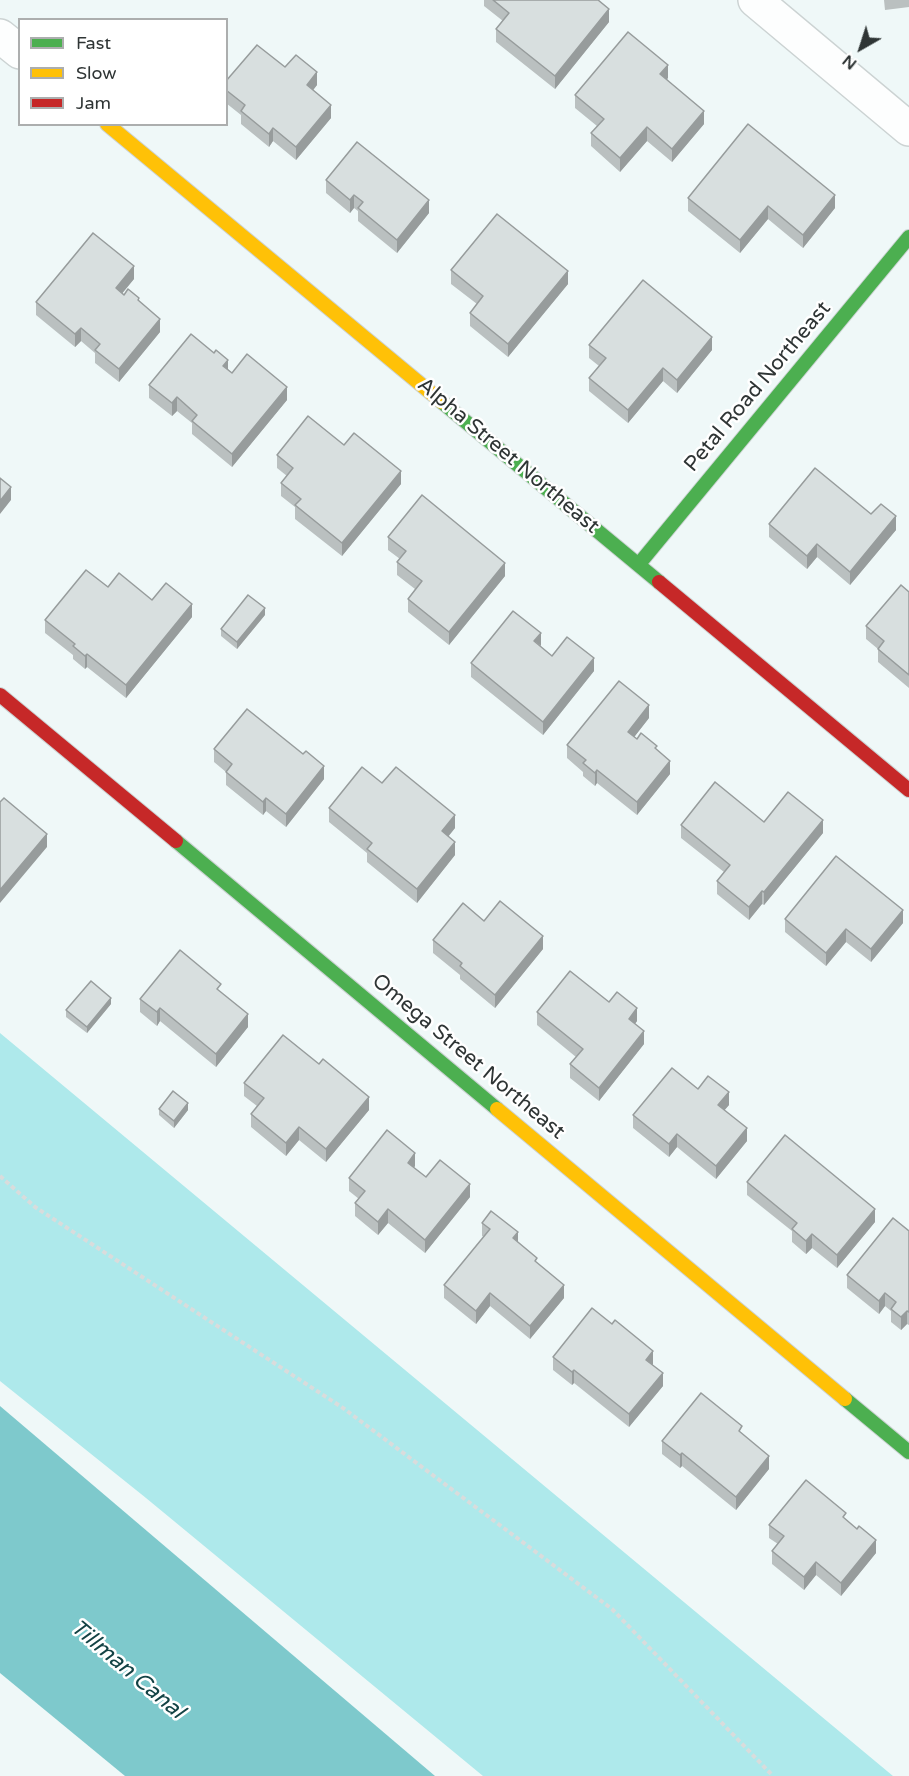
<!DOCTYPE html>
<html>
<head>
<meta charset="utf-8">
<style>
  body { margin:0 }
  #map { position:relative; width:909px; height:1776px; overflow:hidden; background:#eff8f8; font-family:"Varela Round",sans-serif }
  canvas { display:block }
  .legend { position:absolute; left:18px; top:18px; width:210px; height:108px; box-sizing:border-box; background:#fff; border:2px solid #acaeae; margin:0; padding:8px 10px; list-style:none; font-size:18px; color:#2f3535 }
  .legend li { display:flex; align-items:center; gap:12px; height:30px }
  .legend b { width:30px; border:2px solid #acaeae }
  .north { position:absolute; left:831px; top:18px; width:60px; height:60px; -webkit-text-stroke:4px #fff; paint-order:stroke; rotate:219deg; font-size:16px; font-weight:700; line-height:24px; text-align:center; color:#2f3535 }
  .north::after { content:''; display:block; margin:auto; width:21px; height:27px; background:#2f3535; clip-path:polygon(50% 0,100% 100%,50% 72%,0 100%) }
</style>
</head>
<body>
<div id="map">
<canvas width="909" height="1776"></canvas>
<ul class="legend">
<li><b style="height:8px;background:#4caf50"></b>Fast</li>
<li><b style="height:8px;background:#ffc107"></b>Slow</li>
<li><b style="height:8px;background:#c62828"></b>Jam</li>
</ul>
<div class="north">N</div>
</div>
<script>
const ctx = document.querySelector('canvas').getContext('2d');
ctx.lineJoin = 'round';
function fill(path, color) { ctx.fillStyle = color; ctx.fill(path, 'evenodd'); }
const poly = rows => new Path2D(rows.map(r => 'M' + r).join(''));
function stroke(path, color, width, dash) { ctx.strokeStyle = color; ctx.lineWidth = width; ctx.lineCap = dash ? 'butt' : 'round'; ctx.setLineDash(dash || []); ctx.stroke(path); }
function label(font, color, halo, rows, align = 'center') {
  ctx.font = font + ' "Varela Round",sans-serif'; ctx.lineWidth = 5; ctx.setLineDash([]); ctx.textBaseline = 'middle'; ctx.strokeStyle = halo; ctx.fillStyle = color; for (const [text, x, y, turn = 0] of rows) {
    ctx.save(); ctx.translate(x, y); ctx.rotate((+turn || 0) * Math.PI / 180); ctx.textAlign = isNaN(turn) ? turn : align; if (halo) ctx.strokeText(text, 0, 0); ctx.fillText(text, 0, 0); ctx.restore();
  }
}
const green = poly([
  [0,1033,893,1776,483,1776,146,1498,0,1381]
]);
const water = poly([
  [0,1406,435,1776,125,1776,0,1673]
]);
const path = poly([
  [0,1176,35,1207,343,1408,612,1609,773,1776]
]);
const street = poly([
  [755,0,909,129],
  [0,36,20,52]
]);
const fast = poly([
  [442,402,659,582],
  [639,564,909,237],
  [176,841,497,1109],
  [845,1399,909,1452]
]);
const slow = poly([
  [107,124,442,402],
  [497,1109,845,1399]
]);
const jam = poly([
  [659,582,909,790],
  [0,695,176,841]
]);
const wall = poly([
  [484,0,598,0,609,22,555,89,496,42,496,29,503,21,484,6],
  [884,0,909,0,909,7,885,10],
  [285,67,317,85,313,90,331,118,296,160,273,141,269,147,241,124,241,115,226,103,226,81],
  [668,78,667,79,704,124,672,162,647,141,620,172,591,146,591,133,597,126,575,108,575,95],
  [326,180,429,213,397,253,358,221,358,211,354,208,350,213,326,193],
  [688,198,835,208,803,248,768,219,740,253,688,211],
  [451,270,568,284,508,357,470,326,470,313,477,304,451,284],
  [134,279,122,293,139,302,160,332,119,382,95,363,95,353,81,341,75,347,36,315,36,302],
  [589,345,712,350,677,393,663,381,628,423,589,391,589,378,599,366,589,358],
  [228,369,232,373,287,400,232,467,192,434,192,423,177,411,172,416,149,398,149,385],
  [344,445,401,484,342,556,295,519,295,507,281,496,281,483,287,476,277,468,277,455],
  [871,514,896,530,850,585,817,557,807,569,769,537,769,524],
  [388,537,505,576,449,645,408,612,408,599,415,589,397,575,397,562,400,559,388,550],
  [108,587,192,617,126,698,87,667,85,669,73,659,73,655,45,633,45,620],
  [909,592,909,688,878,662,878,649,866,639,866,626],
  [265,615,237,649,221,636,221,629],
  [540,647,552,656,594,671,543,735,471,677,471,663],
  [649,718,634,737,657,750,670,774,637,815,597,783,595,786,583,776,583,772,567,758,567,745],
  [214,749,324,779,286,827,266,811,263,815,226,785,226,772,214,762],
  [382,783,455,828,448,837,455,855,417,903,367,862,367,853,329,822,329,808],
  [764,822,823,833,764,905,762,904,749,920,717,894,717,881,724,872,681,838,681,825],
  [785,919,903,923,871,962,846,942,826,966,785,932],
  [484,921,543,949,495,1008,460,979,460,975,433,953,433,940],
  [221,992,248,1027,216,1067,160,1021,157,1026,140,1012,140,999],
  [609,1002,637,1021,635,1024,644,1044,599,1101,570,1078,570,1064,576,1057,537,1025,537,1012],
  [111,1004,87,1033,66,1017,66,1010],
  [244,1083,369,1110,326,1162,299,1140,286,1156,251,1127,251,1114,257,1106,244,1096],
  [698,1089,729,1105,724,1110,747,1141,716,1179,677,1147,669,1157,633,1128,633,1115],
  [159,1109,188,1110,174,1128,159,1115],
  [415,1166,414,1168,426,1177,470,1197,425,1253,388,1223,378,1235,355,1216,355,1203,359,1199,349,1191,349,1178],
  [747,1182,875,1222,837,1268,812,1248,806,1254,792,1242,792,1231,747,1195],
  [482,1223,518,1242,537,1263,564,1298,530,1339,490,1306,476,1324,444,1298,444,1285,484,1237,482,1236],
  [909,1231,909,1325,907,1324,901,1330,891,1322,891,1311,885,1306,879,1314,847,1288,847,1275],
  [553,1357,653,1364,653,1365,663,1386,629,1427,574,1383,572,1385,553,1370],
  [742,1434,769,1469,736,1510,682,1466,680,1468,662,1454,662,1441],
  [846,1520,876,1553,841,1596,816,1575,804,1590,772,1564,772,1551,778,1544,769,1538,769,1525]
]);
const shadedWall = poly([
  [609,9,609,22,555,89,555,76],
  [668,65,668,78,660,87,660,74],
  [317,72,317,85,307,98,307,85],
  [331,105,331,118,296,160,296,147],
  [704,111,704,124,672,162,672,149],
  [647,127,647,141,620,172,620,158],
  [273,128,273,141,269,147,269,134],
  [354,195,354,208,350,213,350,200],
  [835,195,835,208,803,248,803,235],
  [429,200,429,213,397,253,397,240],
  [768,206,768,219,740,253,740,240],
  [134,266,134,279,116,301,116,288],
  [568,271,568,284,508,357,508,344],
  [160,319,160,332,119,382,119,369],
  [81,328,81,341,75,347,75,334],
  [712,337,712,350,677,393,677,380],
  [228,360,228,373,223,366],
  [663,368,663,381,628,423,628,410],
  [287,387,287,400,232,467,232,454],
  [177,397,177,411,172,416,172,403],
  [401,471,401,484,342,556,342,543],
  [11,487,11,500,0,514,0,501],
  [896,516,896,530,850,585,850,572],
  [817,544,817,557,807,569,807,556],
  [505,563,505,576,449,645,449,632],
  [192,604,192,617,126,698,126,685],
  [265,608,265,615,237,649,237,642],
  [541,633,541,646,534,641],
  [87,654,87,667,85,669,85,656],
  [594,658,594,671,543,735,543,722],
  [649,705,649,718,628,745,628,732],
  [670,761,670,774,637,815,637,802],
  [324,766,324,779,286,827,286,814],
  [597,770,597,783,595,786,595,773],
  [266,798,266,811,263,815,263,802],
  [455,815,455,828,442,844,442,831],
  [823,820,823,833,764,905,764,892],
  [47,834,47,847,0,903,0,890],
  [455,842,455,855,417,903,417,889],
  [762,891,762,904,749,920,749,907],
  [903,910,903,923,871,962,871,949],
  [846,929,846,942,826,966,826,953],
  [543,936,543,949,495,1008,495,995],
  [111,998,111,1004,87,1033,87,1027],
  [160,1008,160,1021,157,1026,157,1012],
  [637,1008,637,1021,629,1032,629,1019],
  [248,1014,248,1027,216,1067,216,1054],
  [644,1031,644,1044,599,1101,599,1088],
  [729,1092,729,1105,718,1118,718,1105],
  [369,1097,369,1110,326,1162,326,1149],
  [188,1103,188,1110,174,1128,174,1121],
  [299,1127,299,1140,286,1156,286,1143],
  [747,1128,747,1141,716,1179,716,1166],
  [677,1134,677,1147,669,1157,669,1144],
  [415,1153,415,1166,408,1176,408,1163],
  [470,1184,470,1197,425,1253,425,1240],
  [388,1209,388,1223,378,1235,378,1222],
  [875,1209,875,1222,837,1268,837,1255],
  [518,1232,518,1246,513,1238],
  [812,1234,812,1248,806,1254,806,1241],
  [564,1285,564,1298,530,1339,530,1326],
  [490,1293,490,1306,476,1324,476,1311],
  [885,1293,885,1306,879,1314,879,1301],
  [907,1311,907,1324,901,1330,901,1317],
  [653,1351,653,1364,646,1373,646,1360],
  [574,1370,574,1383,572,1385,572,1372],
  [663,1373,663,1386,629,1427,629,1414],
  [682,1453,682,1466,680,1468,680,1455],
  [769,1456,769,1469,736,1510,736,1497],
  [876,1540,876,1553,841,1596,841,1583],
  [816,1562,816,1575,804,1590,804,1577]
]);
const building = poly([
  [493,0,598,0,609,9,555,76,496,29,509,13,493,0],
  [628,32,668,65,660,74,704,111,672,149,647,127,620,158,591,133,604,119,575,95,628,32],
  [257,45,285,67,296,55,317,72,307,85,331,105,296,147,273,128,269,134,241,111,245,105,226,90,226,81,257,45],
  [748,124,835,195,803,235,768,206,740,240,688,198,748,124],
  [357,142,429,200,397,240,358,208,363,202,354,195,350,200,326,180,357,142],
  [497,214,568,271,508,344,470,313,483,296,451,270,497,214],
  [93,233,134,266,116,288,124,295,128,289,139,298,138,300,160,319,119,369,95,350,100,344,81,328,75,334,36,302,93,233],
  [643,280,712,337,677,380,663,368,628,410,589,378,606,358,589,345,643,280],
  [191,334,214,353,216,350,228,360,223,366,232,373,247,354,287,387,232,454,192,421,197,415,177,397,172,403,149,385,191,334],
  [308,416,344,445,354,433,401,471,342,543,295,505,301,499,281,483,293,468,277,455,308,416],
  [815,468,871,514,881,504,896,516,850,572,817,544,807,556,769,524,815,468],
  [0,478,11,487,0,501,0,478],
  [422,495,505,563,449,632,408,599,422,581,397,562,406,551,388,537,422,495],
  [86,570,108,587,119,573,152,600,166,583,192,604,126,685,87,654,85,656,73,646,75,644,45,620,86,570],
  [901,585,909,592,909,675,878,649,884,641,866,626,901,585],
  [248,595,265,608,237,642,221,629,248,595],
  [513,611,541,633,534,641,552,656,567,637,594,658,543,722,471,663,513,611],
  [619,681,649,705,628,732,637,739,641,733,657,746,655,748,670,761,637,802,597,770,595,773,583,763,586,760,567,745,619,681],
  [247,709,303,754,306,751,324,766,286,814,266,798,263,802,226,772,232,764,214,749,247,709],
  [362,767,382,783,396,767,455,815,442,831,455,842,417,889,367,849,372,843,329,808,362,767],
  [715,782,764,822,788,792,823,820,764,892,762,891,749,907,717,881,730,865,681,825,715,782],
  [4,798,47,834,0,890,0,802,4,798],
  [836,856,903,910,871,949,846,929,826,953,785,919,836,856],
  [500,901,543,936,495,995,460,966,462,963,433,940,463,903,484,921,500,901],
  [180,950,221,984,217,989,248,1014,216,1054,160,1008,157,1012,140,999,180,950],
  [570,971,609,1002,617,992,637,1008,629,1019,644,1031,599,1088,570,1064,583,1049,537,1012,570,971],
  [91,981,111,998,87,1027,66,1010,91,981],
  [283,1035,319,1064,323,1059,369,1097,326,1149,299,1127,286,1143,251,1114,264,1098,244,1083,283,1035],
  [672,1068,698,1089,708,1076,729,1092,718,1105,747,1128,716,1166,677,1134,669,1144,633,1115,672,1068],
  [173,1091,188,1103,174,1121,159,1109,173,1091],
  [387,1130,415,1153,408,1163,426,1177,440,1160,470,1184,425,1240,388,1209,378,1222,355,1203,365,1191,349,1178,387,1130],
  [785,1135,875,1209,837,1255,812,1234,806,1241,792,1229,797,1223,747,1182,785,1135],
  [491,1211,518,1232,513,1238,537,1258,535,1261,564,1285,530,1326,490,1293,476,1311,444,1285,490,1229,482,1223,491,1211],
  [893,1218,909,1231,909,1312,907,1311,901,1317,891,1309,896,1302,885,1293,879,1301,847,1275,893,1218],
  [592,1308,612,1324,615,1320,653,1351,646,1360,663,1373,629,1414,574,1370,572,1372,553,1357,592,1308],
  [701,1393,742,1426,739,1431,769,1456,736,1497,682,1453,680,1455,662,1441,701,1393],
  [806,1480,846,1513,843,1517,857,1529,859,1526,876,1540,841,1583,816,1562,804,1577,772,1551,784,1536,769,1525,806,1480]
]);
const streetNames = [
  ["Petal Road Northeast",758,387,-50],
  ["Alpha Street Northeast",508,456,40],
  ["Omega Street Northeast",468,1057,40]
];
const waterNames = [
  ["Tillman Canal",127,1670,40]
];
fill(green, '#aee9eb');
fill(water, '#7ec9cc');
stroke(street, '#ccd3d3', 36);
stroke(fast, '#ccd3d3', 16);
stroke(slow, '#ccd3d3', 16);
stroke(jam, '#ccd3d3', 16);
stroke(path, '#d9dcdc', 4, [4.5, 3]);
stroke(street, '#fdfefe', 33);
stroke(fast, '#4caf50', 14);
stroke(slow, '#ffc107', 14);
stroke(jam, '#c62828', 14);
fill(wall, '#bac0c0');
fill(shadedWall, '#979c9c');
fill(building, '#d8dfdf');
stroke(building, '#979c9c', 1.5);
label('21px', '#2f3535', '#fff', streetNames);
label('italic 22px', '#134345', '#fff', waterNames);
</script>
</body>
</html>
